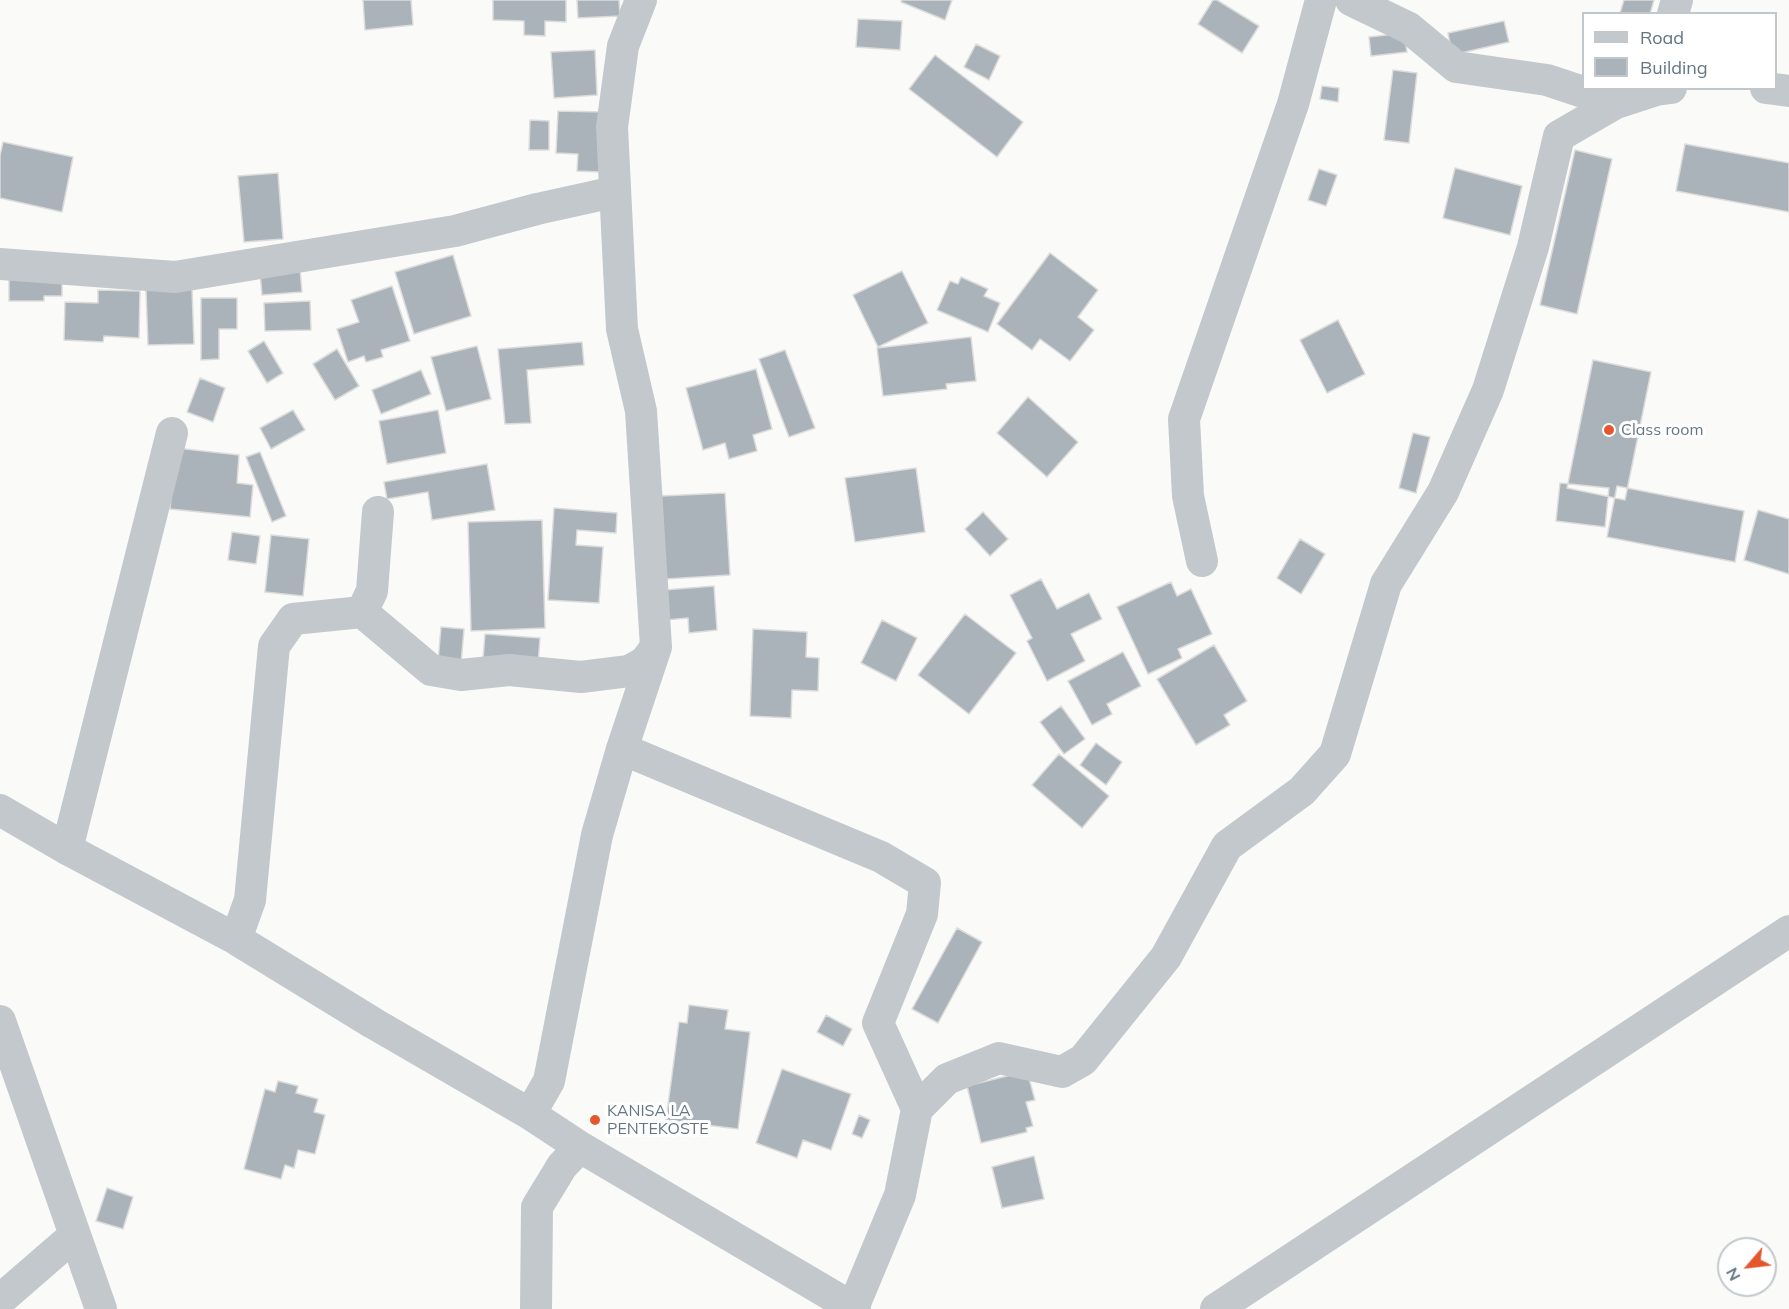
<!DOCTYPE html>
<html>
<head>
<meta charset="utf-8">
<style>
  body { margin:0 }
  #map { position:relative; width:1789px; height:1309px; overflow:hidden; background:#fafaf8; font-family:Mulish,sans-serif }
  canvas { display:block }
  .legend { position:absolute; left:1582px; top:12px; width:195px; height:78px; box-sizing:border-box; background:#fff; border:2px solid #c1c8cd; margin:0; padding:8px 10px; list-style:none; font-size:18px; color:#657683 }
  .legend li { display:flex; align-items:center; gap:12px; height:30px }
  .legend b { width:30px; border:2px solid #c1c8cd }
  .north { position:absolute; left:1717px; top:1237px; width:60px; height:60px; box-sizing:border-box; background:#fff; border:2px solid #c1c8cd; border-radius:50%; rotate:242deg; font-size:16px; font-weight:700; line-height:24px; text-align:center; color:#657683 }
  .north::after { content:''; display:block; margin:auto; width:21px; height:27px; background:#e4572e; clip-path:polygon(50% 0,100% 100%,50% 72%,0 100%) }
</style>
</head>
<body>
<div id="map">
<canvas width="1789" height="1309"></canvas>
<ul class="legend">
<li><b style="height:8px;background:#c3c8cc"></b>Road</li>
<li><b style="height:16px;background:#aab3b9"></b>Building</li>
</ul>
<div class="north">N</div>
</div>
<script>
const ctx = document.querySelector('canvas').getContext('2d');
ctx.lineJoin = 'round';
function fill(path, color) { ctx.fillStyle = color; ctx.fill(path, 'evenodd'); }
const poly = rows => new Path2D(rows.map(r => 'M' + r).join(''));
function stroke(path, color, width, dash) { ctx.strokeStyle = color; ctx.lineWidth = width; ctx.lineCap = dash ? 'butt' : 'round'; ctx.setLineDash(dash || []); ctx.stroke(path); }
function label(font, color, halo, rows, align = 'center') {
  ctx.font = font + ' Mulish,sans-serif'; ctx.lineWidth = 6; ctx.setLineDash([]); ctx.textBaseline = 'middle'; ctx.strokeStyle = halo; ctx.fillStyle = color; for (const [text, x, y, turn = 0] of rows) {
    ctx.save(); ctx.translate(x, y); ctx.rotate((+turn || 0) * Math.PI / 180); ctx.textAlign = isNaN(turn) ? turn : align; if (halo) ctx.strokeText(text, 0, 0); ctx.fillText(text, 0, 0); ctx.restore();
  }
}
const building = poly([
  [363,0,411,0,413,25,365,30,363,0],
  [493,0,566,0,566,22,545,21,545,36,524,35,524,21,493,20,493,0],
  [577,0,619,0,620,16,578,18,577,0],
  [902,0,952,0,945,20,901,2,902,0],
  [1213,0,1217,0,1259,26,1242,53,1198,24,1213,0],
  [1624,0,1654,0,1650,14,1622,14,1620,13,1624,0],
  [858,19,902,21,900,50,856,47,858,19],
  [1504,21,1509,42,1452,55,1448,33,1504,21],
  [1404,33,1407,52,1371,56,1369,37,1404,33],
  [976,44,1000,56,989,80,964,67,976,44],
  [595,50,597,95,554,98,551,52,595,50],
  [935,55,1023,122,997,157,909,89,935,55],
  [1393,70,1417,73,1409,143,1384,140,1393,70],
  [1322,86,1339,88,1338,102,1320,99,1322,86],
  [558,111,604,112,602,172,577,171,578,154,556,153,558,111],
  [530,120,549,121,549,150,529,150,530,120],
  [3,142,73,157,62,212,0,198,0,156,3,142],
  [1685,144,1789,163,1789,212,1676,191,1685,144],
  [1575,150,1612,159,1577,314,1540,305,1575,150],
  [1455,168,1522,186,1510,235,1443,218,1455,168],
  [1319,169,1337,175,1326,206,1308,200,1319,169],
  [278,173,283,239,244,242,238,176,278,173],
  [1050,253,1098,290,1078,317,1094,330,1070,361,1040,339,1032,350,997,324,1050,253],
  [453,255,471,316,414,334,395,272,453,255],
  [300,269,302,292,262,295,260,273,300,269],
  [902,271,928,323,878,347,853,295,902,271],
  [9,272,62,278,62,296,44,296,44,301,9,301,9,272],
  [961,277,988,289,984,296,1000,303,988,332,937,310,950,281,958,284,961,277],
  [392,286,410,341,381,350,383,357,366,362,364,356,348,362,337,329,359,322,351,300,392,286],
  [192,289,194,344,148,345,146,290,192,289],
  [98,290,140,291,139,338,104,336,103,342,64,340,65,302,98,303,98,290],
  [201,298,237,298,237,329,219,329,219,359,201,360,201,298],
  [310,301,311,330,265,331,264,303,310,301],
  [1338,320,1365,374,1327,393,1300,340,1338,320],
  [971,337,976,381,946,384,947,389,883,396,877,348,971,337],
  [264,341,283,373,267,383,248,351,264,341],
  [582,342,584,365,527,370,531,423,505,424,498,349,582,342],
  [477,346,491,399,446,411,431,357,477,346],
  [337,349,359,386,335,400,313,364,337,349],
  [785,350,815,428,789,437,759,359,785,350],
  [1593,360,1651,372,1625,500,1567,488,1593,360],
  [756,369,772,429,753,435,757,451,729,459,725,443,703,450,686,388,756,369],
  [421,370,431,394,381,414,372,390,421,370],
  [200,378,225,388,213,422,187,412,200,378],
  [1028,397,1078,442,1047,477,997,433,1028,397],
  [293,410,305,430,271,449,260,428,293,410],
  [438,410,446,453,387,464,379,421,438,410],
  [1413,433,1430,437,1416,493,1399,488,1413,433],
  [176,448,239,455,237,483,253,485,250,517,170,509,176,448],
  [260,452,286,516,272,522,246,457,260,452],
  [487,464,495,510,432,520,428,492,387,499,384,482,487,464],
  [916,468,925,532,855,542,845,478,916,468],
  [1560,483,1609,488,1605,527,1556,521,1560,483],
  [1617,486,1744,511,1735,562,1607,537,1617,486],
  [725,493,730,575,666,579,661,496,725,493],
  [554,508,617,513,616,533,577,530,576,545,603,547,599,603,548,600,554,508],
  [1758,510,1789,519,1789,574,1744,560,1758,510],
  [983,512,1008,539,990,556,965,529,983,512],
  [542,520,545,628,471,631,468,522,542,520],
  [232,532,260,536,256,564,228,560,232,532],
  [271,535,309,539,303,596,265,592,271,535],
  [1300,539,1325,554,1301,594,1277,578,1300,539],
  [1041,579,1057,609,1089,593,1102,619,1071,634,1085,661,1047,681,1027,641,1032,638,1010,595,1041,579],
  [1171,582,1177,596,1191,589,1212,634,1178,649,1182,658,1148,674,1117,607,1171,582],
  [714,586,717,630,689,633,688,618,666,620,664,590,714,586],
  [965,614,1016,653,969,714,918,675,965,614],
  [882,620,917,638,896,681,861,663,882,620],
  [441,627,464,629,461,664,438,662,441,627],
  [753,629,807,632,806,657,819,658,818,691,792,690,791,718,750,716,753,629],
  [485,634,540,638,538,664,483,659,485,634],
  [1214,645,1247,701,1224,715,1230,725,1196,745,1157,679,1214,645],
  [1123,652,1141,686,1107,704,1112,714,1092,725,1068,681,1123,652],
  [1061,706,1085,739,1064,754,1040,722,1061,706],
  [1096,743,1122,762,1106,785,1080,765,1096,743],
  [1059,754,1109,796,1082,828,1032,785,1059,754],
  [957,928,982,942,938,1023,912,1009,957,928],
  [689,1005,728,1010,725,1029,750,1032,738,1129,666,1120,679,1022,687,1023,689,1005],
  [826,1015,852,1029,843,1046,817,1032,826,1015],
  [782,1069,851,1094,831,1150,803,1140,797,1158,756,1143,782,1069],
  [1027,1071,1035,1100,1026,1102,1033,1126,1026,1128,1027,1132,981,1143,967,1086,1027,1071],
  [278,1081,298,1086,296,1093,318,1099,314,1112,325,1115,315,1154,298,1150,294,1168,285,1165,281,1179,244,1169,265,1089,275,1092,278,1081],
  [859,1115,870,1120,862,1138,852,1134,859,1115],
  [1034,1156,1044,1199,1002,1208,992,1167,1034,1156],
  [107,1188,133,1197,123,1229,96,1221,107,1188]
]);
const street = poly([
  [1351,0,1409,28,1456,67,1547,80,1616,103],
  [1673,14,1677,0],
  [1766,88,1789,91],
  [0,264,175,277,455,231,537,209,614,192],
  [1202,561,1188,496,1184,419,1293,104,1321,0],
  [362,612,431,670,461,675,509,670,581,677,629,671,645,662,656,647],
  [622,749,881,857,925,883,922,914,878,1023,917,1109,900,1195,853,1308],
  [0,810,67,849,236,939,373,1023,530,1114,580,1147,855,1309],
  [67,849,172,433],
  [236,939,250,900,274,646,293,619,362,612,372,591,378,512],
  [0,1021,101,1309],
  [917,1109,947,1079,999,1058,1062,1072,1083,1060,1166,957,1227,846,1302,791,1335,754,1386,584,1443,492,1488,390,1533,247,1559,136,1616,103,1656,90,1671,88],
  [530,1114,549,1081,597,835,622,749,656,647,641,411,622,329,612,127,623,46,641,0],
  [0,1300,75,1235],
  [536,1309,537,1207,562,1166,580,1147],
  [1216,1309,1789,931]
]);
const markers = [
  [1609,430,6,"#e4572e"],
  [595,1120,6,"#e4572e"]
];
const poiNames = [
  ["Class room",1621,430],
  ["KANISA LA",607,1111],
  ["PENTEKOSTE",607,1129]
];
fill(building, '#aab3b9');
stroke(building, '#dcdcda', 1.5);
stroke(street, '#c3c8cc', 32);
for (const [x, y, r, color] of markers) { const dot = new Path2D(); dot.arc(x, y, r, 0, 2 * Math.PI); ctx.fillStyle = color; ctx.fill(dot); stroke(dot, '#fff', 2); }
label('16px', '#657683', '#fff', poiNames, 'left');
</script>
</body>
</html>
